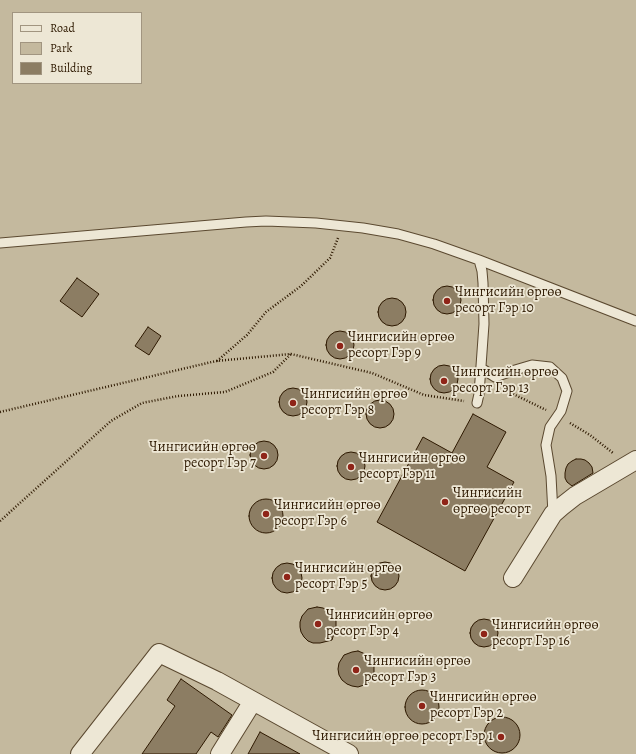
<!DOCTYPE html>
<html>
<head>
<meta charset="utf-8">
<style>
  body { margin:0 }
  #map { position:relative; width:636px; height:754px; overflow:hidden; background:#e3dabe; font-family:Alegreya,serif }
  canvas { display:block }
  .legend { position:absolute; left:12px; top:12px; width:130px; height:72px; box-sizing:border-box; background:#ede7d5; border:1px solid #a19580; margin:0; padding:5px 7px; list-style:none; font-size:12px; color:#2e1901 }
  .legend li { display:flex; align-items:center; gap:8px; height:20px }
  .legend b { width:20px; border:1px solid #a19580 }
</style>
</head>
<body>
<div id="map">
<canvas width="636" height="754"></canvas>
<ul class="legend">
<li><b style="height:5px;background:#ede7d5"></b>Road</li>
<li><b style="height:11px;background:#c4b99e"></b>Park</li>
<li><b style="height:11px;background:#8c7d63"></b>Building</li>
</ul>
</div>
<script>
const ctx = document.querySelector('canvas').getContext('2d');
ctx.lineJoin = 'round';
function fill(path, color) { ctx.fillStyle = color; ctx.fill(path, 'evenodd'); }
const poly = rows => new Path2D(rows.map(r => 'M' + r).join(''));
function stroke(path, color, width, dash) { ctx.strokeStyle = color; ctx.lineWidth = width; ctx.lineCap = dash ? 'butt' : 'round'; ctx.setLineDash(dash || []); ctx.stroke(path); }
function label(font, color, halo, rows, align = 'center') {
  ctx.font = font + ' Alegreya,serif'; ctx.lineWidth = 3.5; ctx.setLineDash([]); ctx.textBaseline = 'middle'; ctx.strokeStyle = halo; ctx.fillStyle = color; for (const [text, x, y, turn = 0] of rows) {
    ctx.save(); ctx.translate(x, y); ctx.rotate((+turn || 0) * Math.PI / 180); ctx.textAlign = isNaN(turn) ? turn : align; if (halo) ctx.strokeText(text, 0, 0); ctx.fillText(text, 0, 0); ctx.restore();
  }
}
const green = poly([
  [0,0,636,0,636,754,0,754],
  [13,13,141,13,141,83,13,83]
]);
const building = poly([
  [77,278,99,294,82,317,60,301,77,278],
  '433 300a14 14 0 1 1 28 0a14 14 0 1 1-28 0Z',
  '378 312a14 14 0 1 1 28 0a14 14 0 1 1-28 0Z',
  [148,327,161,336,149,355,135,346,148,327],
  '326 345a14 14 0 1 1 28 0a14 14 0 1 1-28 0Z',
  '430 379a14 14 0 1 1 28 0a14 14 0 1 1-28 0Z',
  '279 402a14 14 0 1 1 28 0a14 14 0 1 1-28 0Z',
  '366 414a14 14 0 1 1 28 0a14 14 0 1 1-28 0Z',
  [473,414,506,432,487,467,514,482,465,571,377,522,423,437,452,453,473,414],
  '250 455a14 14 0 1 1 28 0a14 14 0 1 1-28 0Z',
  '337 466a14 14 0 1 1 28 0a14 14 0 1 1-28 0Z',
  [576,459,581,459,585,460,589,463,592,467,593,473,572,486,567,482,565,478,565,473,566,468,568,464,572,461,576,459],
  '249 516a17 17 0 1 1 34 0a17 17 0 1 1-34 0Z',
  '371 576a14 14 0 1 1 28 0a14 14 0 1 1-28 0Z',
  '272 578a15 15 0 1 1 30 0a15 15 0 1 1-30 0Z',
  [317,607,323,608,329,611,333,615,336,621,336,627,332,640,320,643,313,643,308,641,304,637,301,632,300,627,300,622,302,616,308,609,317,607],
  '470 633a14 14 0 1 1 28 0a14 14 0 1 1-28 0Z',
  [358,651,363,653,368,656,372,660,374,666,374,672,372,677,369,682,364,685,358,687,352,686,347,684,342,680,339,675,338,669,339,663,344,655,352,652,358,651],
  [181,679,232,715,218,737,211,732,196,754,142,754,175,706,167,700,181,679],
  '405 707a17 17 0 1 1 34 0a17 17 0 1 1-34 0Z',
  '484 735a18 18 0 1 1 36 0a18 18 0 1 1-36 0Z',
  [260,732,300,754,248,754,260,732]
]);
const path = poly([
  [217,361,247,335,266,312,301,286,330,258,338,238],
  [502,390,505,390,546,410],
  [0,412,216,361,291,354,372,373,424,395,464,401],
  [570,423,590,435,613,453],
  [0,521,111,421,142,403,178,396,225,392,273,372,291,354]
]);
const lane = poly([
  [0,243,246,222,266,221,316,223,363,228,398,234,434,244,479,260,636,321],
  [481,368,495,377,515,370,532,365,550,367,562,378,567,391,561,411,550,427,546,445,551,476,553,514],
  [477,403,479,394,484,324,483,283,482,271,479,260]
]);
const street = poly([
  [513,578,553,514,561,507,575,496,636,460],
  [80,754,159,653,217,681,349,754],
  [220,754,253,701]
]);
const markers = [
  [447,301,4,"#8f2418"],
  [340,346,4,"#8f2418"],
  [444,381,4,"#8f2418"],
  [293,403,4,"#8f2418"],
  [264,456,4,"#8f2418"],
  [351,467,4,"#8f2418"],
  [445,502,4,"#8f2418"],
  [266,514,4,"#8f2418"],
  [287,577,4,"#8f2418"],
  [318,624,4,"#8f2418"],
  [484,634,4,"#8f2418"],
  [356,670,4,"#8f2418"],
  [422,706,4,"#8f2418"],
  [501,737,4,"#8f2418"]
];
const poiNames = [
  ["Чингисийн өргөө",455,293],
  ["ресорт Гэр 10",455,309],
  ["Чингисийн өргөө",348,338],
  ["ресорт Гэр 9",348,354],
  ["Чингисийн өргөө",452,373],
  ["ресорт Гэр 13",452,389],
  ["Чингисийн өргөө",301,395],
  ["ресорт Гэр 8",301,411],
  ["Чингисийн өргөө",256,448,"right"],
  ["ресорт Гэр 7",256,464,"right"],
  ["Чингисийн өргөө",359,459],
  ["ресорт Гэр 11",359,475],
  ["Чингисийн",453,494],
  ["өргөө ресорт",453,510],
  ["Чингисийн өргөө",274,506],
  ["ресорт Гэр 6",274,522],
  ["Чингисийн өргөө",295,569],
  ["ресорт Гэр 5",295,585],
  ["Чингисийн өргөө",326,616],
  ["ресорт Гэр 4",326,632],
  ["Чингисийн өргөө",492,626],
  ["ресорт Гэр 16",492,642],
  ["Чингисийн өргөө",364,662],
  ["ресорт Гэр 3",364,678],
  ["Чингисийн өргөө",430,698],
  ["ресорт Гэр 2",430,714],
  ["Чингисийн өргөө ресорт Гэр 1",493,737,"right"]
];
fill(green, '#c4b99e');
fill(building, '#8c7d63');
stroke(building, '#2e1901', 1);
stroke(lane, '#5b4930', 11);
stroke(street, '#5b4930', 20);
stroke(path, '#2e1901', 2.5, [1, 2]);
stroke(lane, '#ede7d5', 9);
stroke(street, '#ede7d5', 18);
for (const [x, y, r, color] of markers) { const dot = new Path2D(); dot.arc(x, y, r, 0, 2 * Math.PI); ctx.fillStyle = color; ctx.fill(dot); stroke(dot, '#ede7d5', 1.5); }
label('14px', '#2e1901', '#ede7d5', poiNames, 'left');
</script>
</body>
</html>
